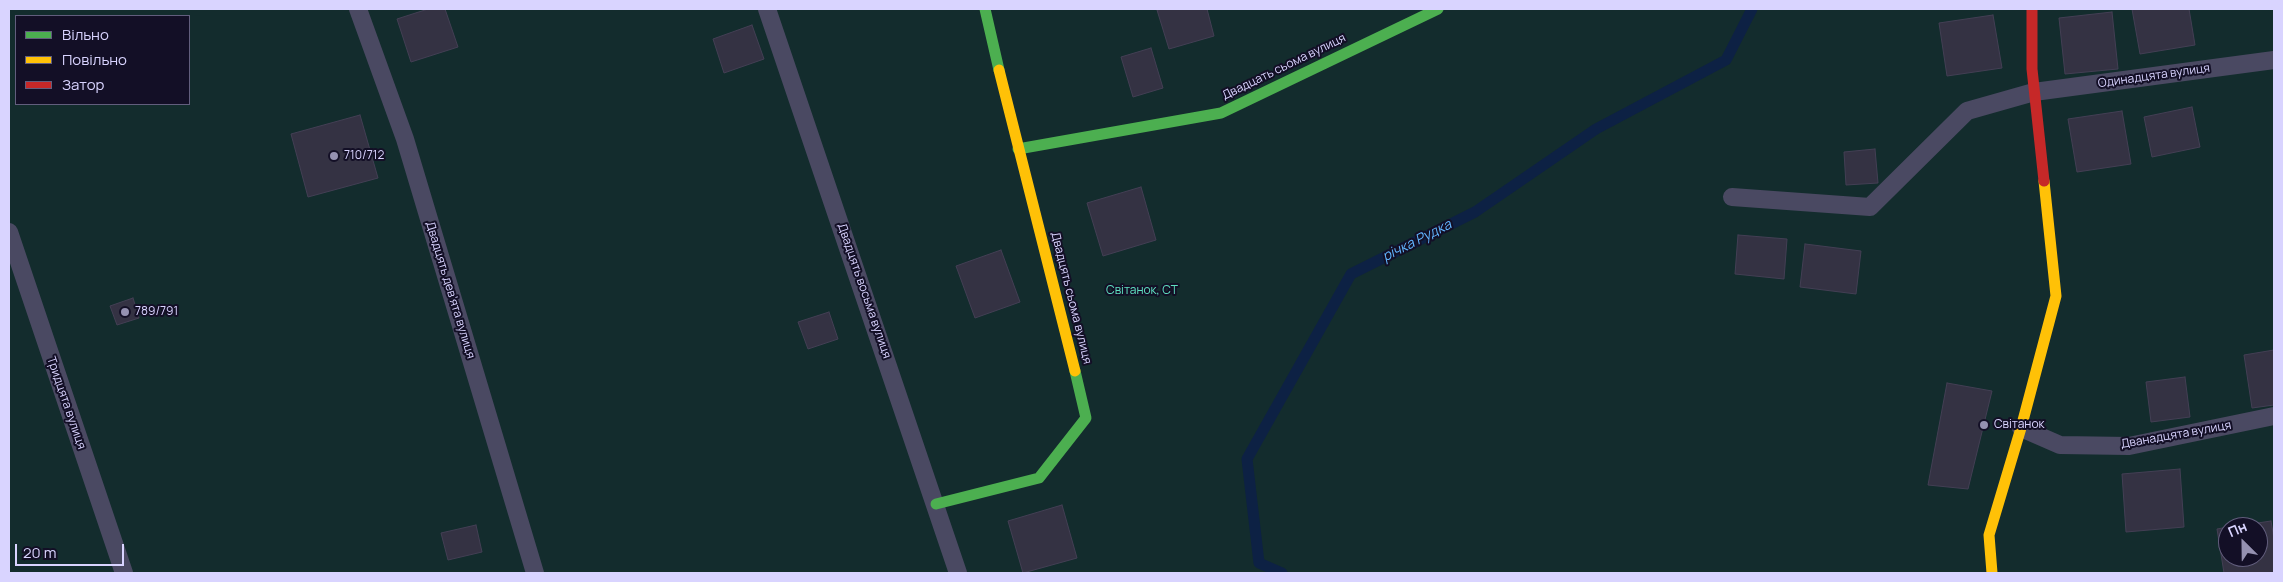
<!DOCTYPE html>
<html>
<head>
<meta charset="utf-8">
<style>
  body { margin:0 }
  #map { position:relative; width:2283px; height:582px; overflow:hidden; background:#161421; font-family:Manrope,sans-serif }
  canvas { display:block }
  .frame { position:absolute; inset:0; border:10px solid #d9d4ff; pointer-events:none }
  .legend { position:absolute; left:15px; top:15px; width:175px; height:90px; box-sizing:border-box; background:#130f26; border:1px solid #625e7d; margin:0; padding:6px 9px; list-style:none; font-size:15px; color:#d9d4ff }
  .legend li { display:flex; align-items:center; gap:10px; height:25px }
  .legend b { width:25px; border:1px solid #625e7d }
  .north { position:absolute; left:2218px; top:517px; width:50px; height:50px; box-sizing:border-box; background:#130f26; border:1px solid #625e7d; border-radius:50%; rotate:337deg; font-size:14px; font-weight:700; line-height:20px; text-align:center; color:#d9d4ff }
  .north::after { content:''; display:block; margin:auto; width:18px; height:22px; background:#9591b1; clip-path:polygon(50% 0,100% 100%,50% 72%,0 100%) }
  .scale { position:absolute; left:15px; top:544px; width:109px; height:22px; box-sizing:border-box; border:2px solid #d9d4ff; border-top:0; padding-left:6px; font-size:15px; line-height:18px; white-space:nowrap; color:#d9d4ff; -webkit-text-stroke:4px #130f26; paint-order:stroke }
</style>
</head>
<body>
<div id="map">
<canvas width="2283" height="582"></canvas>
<div class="frame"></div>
<ul class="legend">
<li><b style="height:6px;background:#4caf50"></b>Вільно</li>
<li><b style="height:6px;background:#ffc107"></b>Повільно</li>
<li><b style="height:6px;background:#c62828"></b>Затор</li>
</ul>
<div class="north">Пн</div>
<div class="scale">20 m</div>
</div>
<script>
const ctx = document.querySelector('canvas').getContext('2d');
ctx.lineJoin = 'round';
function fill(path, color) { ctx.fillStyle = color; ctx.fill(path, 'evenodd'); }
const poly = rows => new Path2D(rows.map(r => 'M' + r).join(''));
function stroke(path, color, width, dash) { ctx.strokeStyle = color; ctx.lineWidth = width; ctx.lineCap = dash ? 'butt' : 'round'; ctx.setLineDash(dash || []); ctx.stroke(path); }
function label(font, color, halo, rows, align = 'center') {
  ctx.font = font + ' Manrope,sans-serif'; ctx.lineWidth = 4; ctx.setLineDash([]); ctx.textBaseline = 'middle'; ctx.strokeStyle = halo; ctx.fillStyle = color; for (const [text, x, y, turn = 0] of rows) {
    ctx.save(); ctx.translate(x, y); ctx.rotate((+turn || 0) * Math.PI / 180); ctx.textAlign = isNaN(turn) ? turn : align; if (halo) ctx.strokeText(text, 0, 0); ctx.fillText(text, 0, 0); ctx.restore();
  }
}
const green = poly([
  [9,9,2274,9,2274,573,9,573],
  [16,16,189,16,189,104,16,104],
  [2228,527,2258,527,2258,557,2228,557]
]);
const stream = poly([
  [1282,573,1259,563,1247,459,1351,274,1475,212,1596,129,1726,60,1752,9]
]);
const building = poly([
  [428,9,445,9,458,47,411,62,397,19,428,9],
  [1163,9,1207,9,1214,36,1169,49,1157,10,1163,9],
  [2132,9,2189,9,2195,45,2140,54,2132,9],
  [2112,12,2118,69,2065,74,2059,18,2112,12],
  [1993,15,2002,68,1947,76,1939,23,1993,15],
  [752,25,764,59,724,73,713,39,752,25],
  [1151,48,1163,88,1133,97,1121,57,1151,48],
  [2192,107,2200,147,2152,157,2144,117,2192,107],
  [2122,111,2131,164,2077,172,2068,119,2122,111],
  [360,115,378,178,308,197,291,134,360,115],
  [1875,149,1878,183,1846,185,1844,152,1875,149],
  [1141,187,1156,240,1103,256,1087,203,1141,187],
  [1738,235,1787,239,1784,279,1735,274,1738,235],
  [1805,244,1861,251,1856,294,1800,287,1805,244],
  [1001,250,1020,302,975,318,956,266,1001,250],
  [133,298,139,318,117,325,110,306,133,298],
  [829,312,838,339,808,349,798,322,829,312],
  [2274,350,2274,405,2252,408,2244,355,2274,350],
  [2185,377,2190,417,2151,422,2146,382,2185,377],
  [1947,383,1992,391,1968,489,1928,485,1947,383],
  [2180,469,2184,527,2126,532,2122,474,2180,469],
  [1062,505,1077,558,1023,573,1008,521,1062,505],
  [2271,521,2274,539,2274,573,2224,573,2217,529,2228,527,2228,557,2258,557,2258,527,2231,527,2271,521],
  [476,525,482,552,448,560,441,533,476,525]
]);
const lane = poly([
  [358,9,405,139,535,573],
  [767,9,958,573],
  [1732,197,1870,207,1967,111,2034,92,2274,60],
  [9,232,124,573],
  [2021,428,2060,445,2129,446,2274,416]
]);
const fast = poly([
  [985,9,999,70],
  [1018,149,1221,113,1438,9],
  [936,504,1039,478,1086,418,1075,371]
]);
const slow = poly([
  [999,70,1075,371],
  [1992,573,1989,535,2021,428,2056,296,2044,181]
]);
const jam = poly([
  [2032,9,2032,69,2044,181]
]);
const markers = [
  [334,156,5,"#9591b1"],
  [125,312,5,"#9591b1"],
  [1984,425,5,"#9591b1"]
];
const streetNames = [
  ["Двадцать сьома вулиця",1284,67,-26],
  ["Одинадцята вулиця",2154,76,-8],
  ["Двадцять дев’ята вулиця",450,290,73],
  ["Двадцять восьма вулиця",864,291,71],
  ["Двадцять сьома вулиця",1071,298,76],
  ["Тридцята вулиця",66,403,71],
  ["Дванадцята вулиця",2176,435,-10]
];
const poiNames = [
  ["710/712",344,156],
  ["789/791",135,312],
  ["Світанок",1994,425]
];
const parkNames = [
  ["Світанок, СТ",1142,291]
];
const waterNames = [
  ["річка Рудка",1417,241,-27]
];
fill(green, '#132c2d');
stroke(stream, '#0d2144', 11);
fill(building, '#343243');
stroke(building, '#433f54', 1);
stroke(lane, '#4a4962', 18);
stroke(fast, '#4caf50', 11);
stroke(slow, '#ffc107', 11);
stroke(jam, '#c62828', 11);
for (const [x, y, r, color] of markers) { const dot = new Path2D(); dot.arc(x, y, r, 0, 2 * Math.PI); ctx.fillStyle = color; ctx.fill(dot); stroke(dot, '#130f26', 2); }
label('12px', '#d9d4ff', '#130f26', streetNames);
label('12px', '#d9d4ff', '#130f26', poiNames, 'left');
label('12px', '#5fe0c0', '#130f26', parkNames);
label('italic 14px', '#62b6ff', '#130f26', waterNames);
</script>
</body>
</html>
